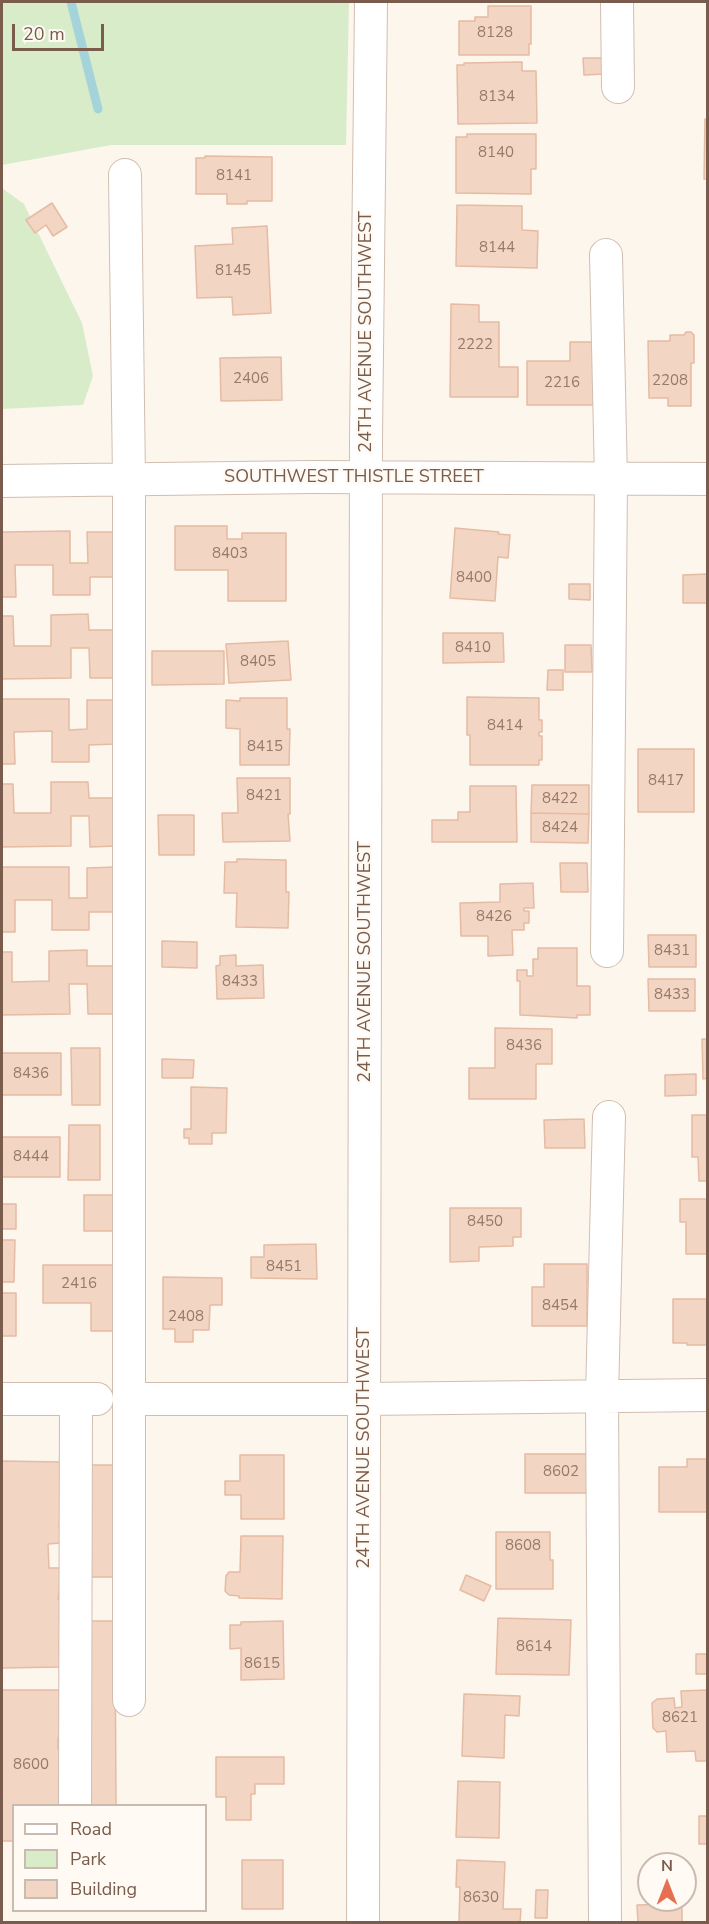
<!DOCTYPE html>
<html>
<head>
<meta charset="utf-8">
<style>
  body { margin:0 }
  #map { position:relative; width:709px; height:1924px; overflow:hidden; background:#fdf6ec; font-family:"Nunito Sans",sans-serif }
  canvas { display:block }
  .frame { position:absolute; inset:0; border:3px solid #7a5c4d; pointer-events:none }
  .legend { position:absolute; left:12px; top:1804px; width:195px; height:108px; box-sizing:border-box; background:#fffaf3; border:2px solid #cabbb1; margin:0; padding:8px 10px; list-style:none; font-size:18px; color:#7a5c4d }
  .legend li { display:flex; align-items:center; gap:12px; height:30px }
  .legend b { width:30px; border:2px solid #cabbb1 }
  .north { position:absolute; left:637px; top:1852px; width:60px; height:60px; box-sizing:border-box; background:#fffaf3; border:2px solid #cabbb1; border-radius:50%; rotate:0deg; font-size:16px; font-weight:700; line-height:24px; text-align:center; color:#7a5c4d }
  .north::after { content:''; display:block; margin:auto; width:21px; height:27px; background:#e76f51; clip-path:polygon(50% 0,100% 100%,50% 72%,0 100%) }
  .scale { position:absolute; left:12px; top:24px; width:92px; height:27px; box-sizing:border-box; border:3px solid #7a5c4d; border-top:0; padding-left:8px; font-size:18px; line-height:21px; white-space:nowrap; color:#7a5c4d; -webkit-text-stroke:4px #fffaf3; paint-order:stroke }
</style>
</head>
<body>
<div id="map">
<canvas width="709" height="1924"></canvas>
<div class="frame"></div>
<ul class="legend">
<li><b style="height:8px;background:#fff"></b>Road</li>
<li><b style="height:16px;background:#d8ecc9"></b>Park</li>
<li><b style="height:16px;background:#f3d5c3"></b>Building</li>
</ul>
<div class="north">N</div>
<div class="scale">20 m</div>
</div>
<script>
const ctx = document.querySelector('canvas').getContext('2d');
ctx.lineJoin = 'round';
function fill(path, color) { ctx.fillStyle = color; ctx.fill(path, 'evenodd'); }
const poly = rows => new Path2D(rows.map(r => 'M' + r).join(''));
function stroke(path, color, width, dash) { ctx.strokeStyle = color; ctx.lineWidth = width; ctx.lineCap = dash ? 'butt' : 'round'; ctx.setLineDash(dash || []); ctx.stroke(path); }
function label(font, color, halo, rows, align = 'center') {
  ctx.font = font + ' "Nunito Sans",sans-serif'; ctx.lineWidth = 4.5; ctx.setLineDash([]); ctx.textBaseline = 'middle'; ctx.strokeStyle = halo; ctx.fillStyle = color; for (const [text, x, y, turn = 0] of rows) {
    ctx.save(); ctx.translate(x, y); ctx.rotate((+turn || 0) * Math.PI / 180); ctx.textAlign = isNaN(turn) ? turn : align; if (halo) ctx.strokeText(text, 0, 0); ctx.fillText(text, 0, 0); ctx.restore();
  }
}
const green = poly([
  [2,2,349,2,346,145,111,145,2,165],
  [2,188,24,204,82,323,93,376,83,405,2,409]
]);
const stream = poly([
  [71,2,98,109]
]);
const building = poly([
  [488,6,531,6,531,44,529,44,529,55,459,55,459,21,475,21,475,17,488,17,488,6],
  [583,58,604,58,605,74,584,75,583,58],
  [522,62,522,71,536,71,537,123,458,124,457,65,464,65,464,63,522,62],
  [705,119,708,119,708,179,704,179,705,119],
  [467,134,536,134,536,169,531,169,531,194,456,193,456,137,467,137,467,134],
  [205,156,272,157,272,201,247,201,247,204,227,204,227,194,196,194,196,158,205,158,205,156],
  [52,203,67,227,53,236,46,225,35,233,26,220,52,203],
  [457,205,522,206,522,230,538,231,537,268,456,266,457,205],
  [267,226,271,313,233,315,232,297,197,298,195,246,233,244,232,228,267,226],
  [451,304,479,305,479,322,499,322,499,367,518,367,518,397,450,397,451,304],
  [686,332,691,332,694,335,694,363,691,363,691,406,668,406,668,398,649,398,648,341,670,341,670,335,684,335,686,332],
  [570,342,594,342,597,405,527,405,527,361,570,361,570,342],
  [281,357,282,400,221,401,220,358,281,357],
  [175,526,227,526,227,539,242,539,242,533,286,533,286,601,228,601,228,570,175,570,175,526],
  [455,528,499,532,498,534,510,535,508,558,498,557,495,601,450,598,455,528],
  [70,531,70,563,88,563,87,532,117,532,117,577,90,577,90,595,53,595,53,565,15,565,16,597,2,597,2,532,70,531],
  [708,574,708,603,683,603,683,575,708,574],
  [569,584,590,584,590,600,569,599,569,584],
  [88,614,89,630,117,630,117,678,90,678,89,648,71,648,71,678,2,679,2,616,13,616,14,646,51,646,51,615,88,614],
  [443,633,503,633,504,662,443,663,443,633],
  [288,641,291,680,229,683,226,644,288,641],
  [565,645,591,645,592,672,565,672,565,645],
  [152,651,224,651,224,684,152,685,152,651],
  [548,670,563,670,563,690,547,690,548,670],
  [467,697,539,698,539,720,542,720,542,732,539,732,539,736,542,736,542,760,539,760,539,765,470,765,470,735,467,735,467,697],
  [240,698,287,698,287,729,290,729,289,765,240,765,240,729,226,728,226,700,240,701,240,698],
  [2,699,69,699,69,730,87,729,87,700,116,700,116,744,89,745,89,762,52,762,52,731,14,732,15,764,2,764,2,699],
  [638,749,694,749,694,812,638,812,638,749],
  [237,778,290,778,290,814,288,814,290,841,223,842,222,813,238,813,237,778],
  [51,782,88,782,89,798,117,798,117,846,90,847,89,816,71,816,71,846,2,847,2,784,13,784,14,813,51,813,51,782],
  [532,785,589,785,589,814,531,813,532,785],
  [470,786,516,786,517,842,432,842,432,820,458,820,458,812,470,812,470,786],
  [531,813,589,814,588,843,531,842,531,813],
  [158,815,194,815,194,855,159,855,158,815],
  [237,859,286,860,286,892,289,892,288,928,236,927,237,893,224,893,225,862,237,862,237,859],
  [560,863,587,863,588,892,561,892,560,863],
  [2,867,69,867,69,898,87,898,87,868,116,867,117,912,89,912,89,930,52,930,52,900,15,900,15,932,2,932,2,867],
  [533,883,534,908,524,908,524,911,529,911,529,923,524,923,524,930,512,930,513,955,488,956,488,936,461,936,460,903,500,902,500,884,533,883],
  [648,935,696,935,696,967,649,967,648,935],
  [162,941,197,942,197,968,162,967,162,941],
  [538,948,577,948,577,986,590,986,590,1015,577,1015,577,1018,520,1015,520,981,517,981,517,970,527,970,527,976,533,976,533,959,538,959,538,948],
  [87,950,87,966,115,966,116,1014,88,1014,87,984,69,984,70,1014,2,1015,2,952,12,952,12,982,49,981,49,951,87,950],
  [236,955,236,966,263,965,264,998,217,999,216,966,220,965,220,956,236,955],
  [648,979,695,979,695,1011,649,1011,648,979],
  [495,1028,552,1029,552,1064,536,1064,536,1099,469,1099,469,1068,495,1068,495,1028],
  [702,1039,708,1039,708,1078,703,1079,702,1039],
  [71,1048,100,1048,100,1105,72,1105,71,1048],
  [2,1053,61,1053,61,1095,2,1095,2,1053],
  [162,1059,194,1060,193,1078,162,1078,162,1059],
  [696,1074,696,1095,665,1096,665,1075,696,1074],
  [191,1087,227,1088,226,1133,212,1133,212,1144,189,1144,189,1138,184,1138,184,1129,191,1129,191,1087],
  [692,1115,708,1115,708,1181,699,1181,698,1157,692,1157,692,1115],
  [584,1119,585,1148,545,1148,544,1120,584,1119],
  [69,1125,100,1125,100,1180,68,1180,69,1125],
  [2,1137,60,1137,60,1177,2,1177,2,1137],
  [84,1195,117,1195,118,1231,84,1231,84,1195],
  [680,1199,708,1199,708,1254,686,1254,686,1222,680,1222,680,1199],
  [2,1204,16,1204,16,1229,2,1229,2,1204],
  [450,1208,521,1208,521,1237,513,1237,513,1246,479,1247,479,1261,450,1262,450,1208],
  [2,1240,15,1240,14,1282,2,1282,2,1240],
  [316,1244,317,1279,251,1278,251,1257,264,1257,264,1245,316,1244],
  [544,1264,587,1264,587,1326,532,1326,532,1287,544,1287,544,1264],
  [43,1265,116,1265,116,1331,91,1331,91,1303,43,1303,43,1265],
  [163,1277,222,1278,222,1305,210,1305,209,1330,193,1330,193,1342,175,1342,175,1329,163,1329,163,1277],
  [2,1293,16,1293,16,1336,2,1336,2,1293],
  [673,1299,708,1299,708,1345,687,1345,687,1343,673,1343,673,1299],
  [525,1454,589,1454,590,1493,525,1493,525,1454],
  [240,1455,284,1455,284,1519,241,1519,241,1495,225,1495,225,1481,240,1481,240,1455],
  [687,1459,708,1459,708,1512,659,1512,659,1467,687,1467,687,1459],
  [2,1461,61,1462,63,1483,60,1486,60,1504,63,1507,63,1519,59,1524,61,1543,48,1544,49,1568,63,1568,64,1582,60,1586,58,1599,64,1603,63,1613,59,1616,60,1623,64,1627,63,1638,59,1642,60,1667,2,1668,2,1461],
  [90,1465,116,1465,115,1577,90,1577,90,1465],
  [496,1532,550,1532,550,1560,553,1560,553,1589,496,1589,496,1532],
  [241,1536,283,1536,282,1599,239,1598,239,1596,229,1595,225,1591,226,1576,229,1572,240,1572,241,1536],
  [466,1575,491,1586,484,1601,460,1590,466,1575],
  [498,1618,571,1620,569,1675,496,1674,498,1618],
  [89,1621,115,1621,116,1806,89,1806,89,1621],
  [283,1621,284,1679,241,1680,241,1648,230,1649,230,1625,241,1625,241,1622,283,1621],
  [696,1654,708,1654,708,1674,696,1674,696,1654],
  [2,1690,60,1690,59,1716,64,1722,63,1733,58,1738,58,1749,63,1753,63,1763,59,1767,59,1782,64,1787,59,1806,14,1806,14,1841,2,1841,2,1690],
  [708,1690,708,1761,696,1761,695,1751,667,1752,666,1731,657,1732,653,1728,652,1703,657,1699,674,1698,675,1708,682,1707,681,1691,708,1690],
  [464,1694,520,1696,519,1716,505,1715,504,1758,462,1756,464,1694],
  [216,1757,284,1757,284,1784,255,1784,255,1794,251,1794,251,1820,226,1820,226,1797,216,1797,216,1757],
  [458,1781,500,1782,499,1838,456,1837,458,1781],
  [699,1816,708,1816,708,1844,699,1844,699,1816],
  [242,1860,283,1860,283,1909,242,1909,242,1860],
  [457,1860,505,1862,503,1909,521,1909,520,1922,459,1922,460,1887,456,1887,457,1860],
  [536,1890,548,1890,547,1918,535,1918,536,1890],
  [682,1904,682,1922,638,1922,637,1905,682,1904]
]);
const minor = poly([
  [617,2,618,87],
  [125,175,129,479,129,1700],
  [606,255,611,479,607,951],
  [2,481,312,477,708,479],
  [2,1399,97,1399],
  [129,1399,365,1399,708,1395],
  [75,1806,76,1399],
  [363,1922,366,439,371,2],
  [605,1922,602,1396,609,1117]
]);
const numberNames = [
  ["8128",495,33],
  ["8134",497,97],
  ["8140",496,153],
  ["8141",234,176],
  ["8144",497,248],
  ["8145",233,271],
  ["2222",475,345],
  ["2406",251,379],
  ["2208",670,381],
  ["2216",562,383],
  ["8403",230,554],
  ["8400",474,578],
  ["8410",473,648],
  ["8405",258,662],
  ["8414",505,726],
  ["8415",265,747],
  ["8417",666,781],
  ["8421",264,796],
  ["8422",560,799],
  ["8424",560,828],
  ["8426",494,917],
  ["8431",672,951],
  ["8433",240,982],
  ["8433",672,995],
  ["8436",524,1046],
  ["8436",31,1074],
  ["8444",31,1157],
  ["8450",485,1222],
  ["8451",284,1267],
  ["2416",79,1284],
  ["8454",560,1306],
  ["2408",186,1317],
  ["8602",561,1472],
  ["8608",523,1546],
  ["8614",534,1647],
  ["8615",262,1664],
  ["8621",680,1718],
  ["8600",31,1765],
  ["8630",481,1898]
];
const streetNames = [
  ["24TH AVENUE SOUTHWEST",367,332,-90],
  ["SOUTHWEST THISTLE STREET",354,478],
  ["24TH AVENUE SOUTHWEST",366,962,-90],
  ["24TH AVENUE SOUTHWEST",365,1448,-90]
];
fill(green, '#d8ecc9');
stroke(stream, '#a5d3da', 9);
fill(building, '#f3d5c3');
stroke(building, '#e6bba3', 1.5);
stroke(minor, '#d1beb0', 34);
stroke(minor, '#fff', 32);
label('15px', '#987a6a', null, numberNames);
label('18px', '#7a5c4d', '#fffaf3', streetNames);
</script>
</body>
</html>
